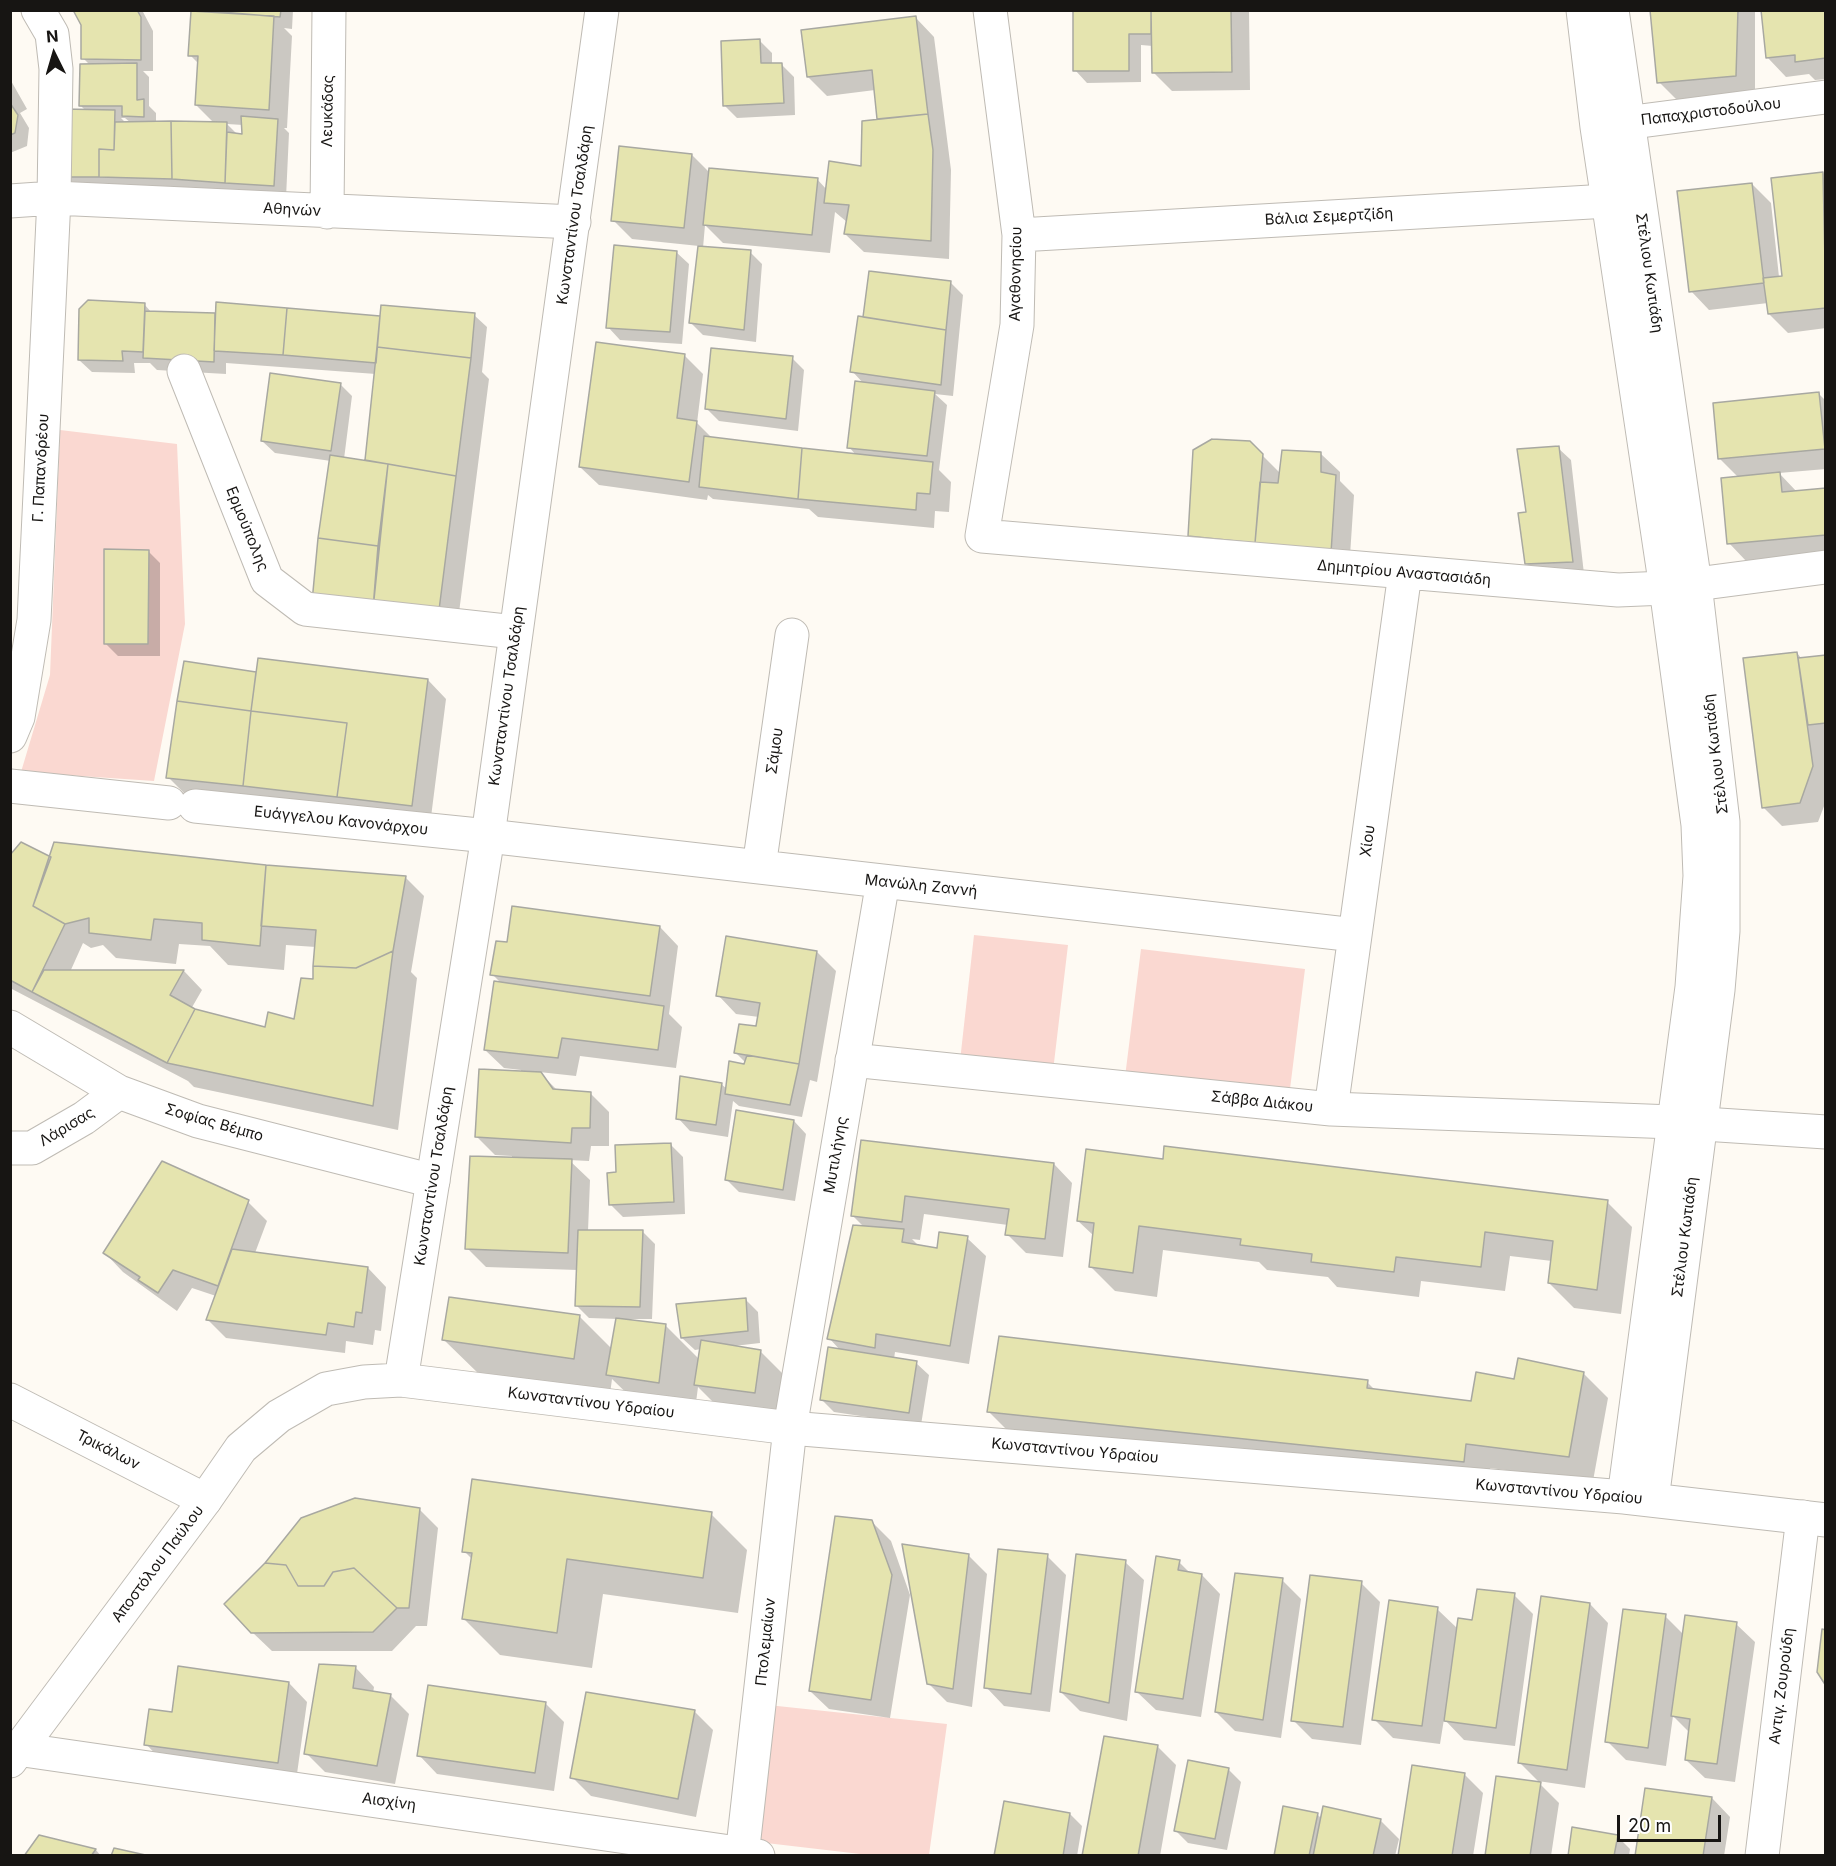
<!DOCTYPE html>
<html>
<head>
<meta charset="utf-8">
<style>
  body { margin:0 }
  #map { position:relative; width:1836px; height:1866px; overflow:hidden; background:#fefaf3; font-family:Inter,sans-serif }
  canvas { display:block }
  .frame { position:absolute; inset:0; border:12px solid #171513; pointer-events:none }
  .north { position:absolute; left:24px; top:24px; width:60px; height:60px; -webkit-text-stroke:4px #fff; paint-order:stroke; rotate:355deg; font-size:16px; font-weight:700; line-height:24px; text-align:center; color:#171513 }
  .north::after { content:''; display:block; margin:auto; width:21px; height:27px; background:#171513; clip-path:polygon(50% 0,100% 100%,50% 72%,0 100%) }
  .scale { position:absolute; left:1617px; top:1815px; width:104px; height:27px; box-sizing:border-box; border:3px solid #171513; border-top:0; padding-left:8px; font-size:18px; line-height:21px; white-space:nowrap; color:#171513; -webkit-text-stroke:4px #fff; paint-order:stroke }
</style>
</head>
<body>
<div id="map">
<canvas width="1836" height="1866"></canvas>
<div class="frame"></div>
<div class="north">N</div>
<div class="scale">20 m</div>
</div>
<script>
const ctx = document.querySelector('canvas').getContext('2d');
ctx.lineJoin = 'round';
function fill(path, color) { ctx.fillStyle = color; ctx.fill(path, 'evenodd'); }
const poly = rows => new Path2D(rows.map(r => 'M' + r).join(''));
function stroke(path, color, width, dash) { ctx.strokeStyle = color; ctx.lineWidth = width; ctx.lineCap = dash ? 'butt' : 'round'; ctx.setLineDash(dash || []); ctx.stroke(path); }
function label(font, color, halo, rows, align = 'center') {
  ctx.font = font + ' Inter,sans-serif'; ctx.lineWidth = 5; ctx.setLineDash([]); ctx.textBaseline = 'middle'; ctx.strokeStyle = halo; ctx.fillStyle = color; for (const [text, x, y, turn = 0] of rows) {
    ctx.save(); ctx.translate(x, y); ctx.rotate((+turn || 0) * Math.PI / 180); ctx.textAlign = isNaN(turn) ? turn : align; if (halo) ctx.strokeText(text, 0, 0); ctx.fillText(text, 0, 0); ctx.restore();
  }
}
const green = poly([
  [60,430,177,444,185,624,154,781,21,772,50,675],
  [974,935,1068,945,1053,1071,960,1061],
  [1141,949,1305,969,1288,1105,1124,1085],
  [768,1705,947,1724,929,1855,869,1855,749,1841]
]);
const shadow = poly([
  [75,10,142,10,153,31,153,71,143,71,149,77,149,106,156,113,156,123,215,124,196,105,199,64,190,55,227,15,223,10,293,10,292,29,284,28,292,36,287,128,284,128,289,133,286,198,76,189,64,176,86,111,80,105,90,65,83,58,83,25],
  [121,118,125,118,131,123,126,123],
  [227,124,243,125,243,136,238,135],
  [1075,10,1249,10,1250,90,1172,91,1154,73,1153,46,1141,45,1141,82,1087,83,1075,70],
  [1652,10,1755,10,1755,94,1678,101,1659,82],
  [1826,10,1826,79,1815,80,1809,74,1786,77,1768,58],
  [916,18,934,37,951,170,949,259,864,252,845,234,847,222,835,212,830,253,723,243,705,225,703,248,750,252,762,264,756,342,703,335,691,323,699,246,632,239,613,220,692,155,710,173,817,179,827,190,862,168,879,121,875,90,827,96,808,77],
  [760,41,772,53,772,65,781,64,794,77,795,115,737,118,725,106],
  [10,79,27,109,20,113,29,128,27,146,10,153],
  [1823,173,1826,176,1826,328,1788,333,1769,314,1768,303,1709,310,1691,291,1752,184,1771,203,1779,277,1784,277],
  [676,252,689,264,682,344,620,340,608,327],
  [950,282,963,295,953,396,935,394,947,405,939,470,951,482,949,512,935,511,934,528,818,517,809,509,713,499,708,495,707,500,599,485,580,467,684,355,703,374,697,423,713,439,856,455,849,447,864,384,852,371,865,319],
  [144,304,152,313,382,318,474,315,487,327,482,372,489,379,456,636,326,614,331,461,275,453,262,441,340,384,352,396,344,459,370,463,367,459,376,374,226,363,226,374,157,370,150,363,134,363,135,373,92,372,79,360],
  [792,358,804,370,798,431,719,421,706,408],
  [1819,394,1826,401,1826,469,1779,473,1797,492,1826,489,1826,555,1747,562,1729,543,1739,478,1719,458],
  [1249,442,1281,474,1321,454,1340,472,1340,481,1354,495,1349,571,1209,554,1190,536],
  [1558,448,1571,460,1584,574,1539,576,1526,563,1528,514],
  [148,551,160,563,160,656,118,656,105,643],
  [1797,653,1802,659,1826,656,1826,801,1818,822,1782,826,1764,808],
  [185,662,257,673,428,680,446,699,430,825,187,796,168,777],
  [10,857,267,866,405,877,424,896,411,972,417,978,398,1130,194,1087,188,1081,10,988],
  [83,943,91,948,103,945,116,958,176,964,179,944,210,946,228,965,284,970,286,945,316,947,314,981,295,1021,266,1029,191,1009,202,990,184,971,70,972],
  [660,927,678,946,669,1014,682,1027,676,1068,580,1056,576,1076,539,1072,558,1091,590,1093,609,1112,609,1146,591,1146,589,1161,569,1160,590,1180,588,1231,642,1231,655,1244,652,1319,628,1319,628,1321,665,1325,700,1360,701,1349,695,1350,682,1338,745,1299,758,1312,760,1343,734,1346,760,1351,796,1387,790,1428,732,1421,698,1387,694,1418,644,1410,612,1379,610,1394,480,1375,444,1340,580,1317,612,1349,618,1319,589,1318,577,1306,578,1270,486,1267,467,1248,512,1159,512,1156,495,1155,476,1136,521,1073,521,1070,504,1068,485,1050,502,984,492,974,508,944],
  [817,952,836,971,817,1082,810,1080,802,1117,739,1106,733,1101,728,1137,690,1131,678,1118,721,1084,727,1089,746,1063,736,1053,757,1028,759,1017,736,1014,718,995],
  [794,1121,806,1134,795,1201,739,1192,727,1180],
  [862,1142,1054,1164,1072,1183,1063,1257,1026,1253,1007,1234,1008,1225,924,1214,920,1240,912,1239,919,1246,938,1249,967,1238,986,1256,969,1364,895,1352,894,1359,916,1363,929,1375,921,1425,834,1412,821,1399,841,1351,829,1338,865,1228,853,1216],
  [671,1145,683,1157,685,1214,623,1217,610,1204,617,1174],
  [1164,1160,1607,1202,1632,1227,1621,1314,1574,1308,1549,1283,1552,1261,1510,1256,1505,1291,1421,1281,1419,1297,1337,1287,1328,1277,1267,1270,1259,1262,1163,1250,1157,1297,1115,1291,1090,1266,1094,1236,1078,1221],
  [248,1202,267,1221,255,1253,368,1268,386,1287,381,1331,375,1330,373,1345,346,1341,345,1353,226,1338,207,1319,216,1296,192,1288,177,1311,123,1272,105,1253],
  [1583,1373,1608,1398,1593,1481,1490,1468,1489,1486,1014,1437,989,1412,1367,1382,1376,1391,1472,1403,1515,1380],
  [419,1509,438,1528,427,1626,416,1626,392,1651,272,1651,252,1632],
  [711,1514,747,1550,738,1613,603,1594,592,1668,500,1655,464,1619,472,1559,464,1551],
  [872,1522,891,1541,910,1595,890,1718,829,1709,810,1691],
  [968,1555,987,1574,972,1707,947,1702,928,1683],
  [1047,1556,1066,1575,1050,1712,1004,1706,986,1687],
  [1125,1562,1144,1580,1127,1721,1080,1711,1061,1692],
  [1179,1562,1191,1574,1202,1575,1220,1594,1201,1717,1156,1710,1137,1692],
  [1282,1580,1301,1599,1281,1738,1235,1731,1216,1712],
  [1361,1583,1380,1602,1361,1745,1312,1739,1293,1720],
  [1514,1595,1533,1614,1515,1746,1464,1740,1444,1719,1440,1744,1393,1738,1374,1719,1437,1609,1458,1629],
  [1590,1604,1608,1623,1585,1788,1538,1781,1519,1762],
  [1665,1616,1684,1635,1736,1624,1755,1642,1735,1782,1705,1778,1686,1760,1690,1733,1673,1716,1666,1766,1626,1760,1607,1741],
  [356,1668,374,1687,373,1693,390,1695,409,1714,395,1784,325,1772,306,1753],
  [289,1683,307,1702,296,1781,164,1763,146,1744,173,1714],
  [545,1703,564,1722,554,1791,437,1774,419,1755],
  [694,1711,713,1730,696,1817,591,1796,572,1777],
  [1157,1746,1176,1765,1160,1856,1084,1856],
  [1228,1769,1241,1782,1227,1850,1188,1843,1175,1830],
  [1464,1774,1483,1793,1473,1856,1400,1856],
  [1540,1784,1559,1803,1551,1856,1486,1856],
  [1712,1798,1730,1817,1724,1856,1637,1856],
  [1070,1814,1082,1826,1077,1856,996,1856],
  [1317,1814,1322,1819,1380,1820,1399,1839,1395,1856,1276,1856],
  [1617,1836,1630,1849,1629,1856,1569,1856],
  [40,1837,96,1850,101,1856,26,1856]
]);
const building = poly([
  [73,10,137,10,141,17,141,60,81,59,81,25,73,10],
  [221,10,281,10,280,17,222,12,221,10],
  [1073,10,1151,10,1151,34,1129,34,1129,71,1073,71,1073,10],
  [1151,10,1231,10,1232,72,1152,73,1151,10],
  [1650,10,1738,10,1736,76,1657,83,1650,10],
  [1761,10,1826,10,1826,58,1795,62,1795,55,1766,58,1761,10],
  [191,11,274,16,269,110,195,105,198,56,188,56,191,11],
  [916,16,928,114,877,119,872,70,807,77,801,30,916,16],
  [760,39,761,63,782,63,784,103,723,106,721,41,760,39],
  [137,63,137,100,144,99,144,117,122,116,122,106,79,106,80,64,137,63],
  [10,103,18,115,15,133,10,135,10,103],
  [63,109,115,110,114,150,99,149,99,177,63,177,63,109],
  [928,114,933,150,931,241,844,234,849,205,824,203,829,161,861,166,862,121,928,114],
  [241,116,278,119,274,186,225,183,227,132,242,134,241,116],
  [171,121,172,179,99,177,99,149,114,150,115,122,171,121],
  [171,121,227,122,225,183,172,179,171,121],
  [619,146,692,154,684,228,611,221,619,146],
  [709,168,818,178,812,235,703,225,709,168],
  [1823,172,1826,308,1768,314,1763,278,1782,276,1771,178,1823,172],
  [1752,183,1764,283,1689,292,1677,191,1752,183],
  [614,245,677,251,670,332,606,328,614,245],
  [698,246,751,250,744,330,689,323,698,246],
  [869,271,951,281,946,330,863,317,869,271],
  [88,300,145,303,143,352,122,351,123,361,78,360,79,309,88,300],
  [216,302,287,308,283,355,214,351,216,302],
  [381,305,475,313,471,358,377,347,381,305],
  [287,308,380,316,376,363,283,355,287,308],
  [145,311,215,313,214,362,143,358,145,311],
  [858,316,946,330,941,385,850,372,858,316],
  [596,342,685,354,677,418,697,421,689,482,579,467,596,342],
  [377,347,471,358,456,476,365,460,377,347],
  [711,348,793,356,786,419,705,409,711,348],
  [270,373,341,383,331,451,261,441,270,373],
  [855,381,935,391,927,456,847,448,855,381],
  [1819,392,1825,449,1718,459,1713,403,1819,392],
  [704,436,802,448,798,499,699,487,704,436],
  [1212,439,1250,441,1263,454,1255,543,1188,536,1193,450,1212,439],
  [1559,446,1573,562,1525,564,1518,513,1526,512,1517,449,1559,446],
  [802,448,933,462,930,494,917,493,916,510,798,499,802,448],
  [1282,450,1321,452,1321,472,1336,475,1331,553,1255,543,1260,482,1278,483,1282,450],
  [330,455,388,464,378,546,318,538,330,455],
  [388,464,456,476,438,618,373,609,388,464],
  [1780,472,1782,492,1826,488,1826,535,1727,544,1721,478,1780,472],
  [318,538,378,546,373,609,312,602,318,538],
  [104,549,149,550,148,644,104,644,104,549],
  [1797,652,1813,766,1800,803,1762,808,1743,658,1797,652],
  [1826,655,1826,723,1808,725,1798,658,1826,655],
  [258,658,428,679,412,806,337,797,347,723,251,711,258,658],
  [184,661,256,672,251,711,177,701,184,661],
  [177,701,251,711,243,786,166,778,177,701],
  [251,711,347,723,337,797,243,786,251,711],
  [21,842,51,857,33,906,65,924,32,992,10,980,10,855,21,842],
  [54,842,266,865,260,946,202,940,202,923,154,919,151,940,89,933,89,918,65,924,33,906,54,842],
  [266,865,406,876,393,951,356,968,313,966,316,930,261,926,266,865],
  [512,906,660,926,650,996,490,975,496,941,507,942,512,906],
  [726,936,817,951,799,1064,734,1053,739,1024,756,1026,760,1003,716,996,726,936],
  [393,951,373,1106,167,1063,195,1009,265,1027,268,1012,294,1019,301,978,313,979,313,966,356,968,393,951],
  [44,970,184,970,170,995,195,1009,167,1063,32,992,44,970],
  [494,981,664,1006,658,1050,562,1038,558,1058,484,1050,494,981],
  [747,1055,799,1064,790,1105,725,1094,729,1061,744,1064,747,1055],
  [479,1069,541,1072,553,1089,591,1092,590,1128,572,1128,571,1143,475,1137,479,1069],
  [680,1076,722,1083,716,1125,676,1119,680,1076],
  [736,1110,794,1120,783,1190,725,1180,736,1110],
  [861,1140,1054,1163,1045,1239,1005,1235,1009,1209,905,1196,902,1222,851,1216,861,1140],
  [671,1143,674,1202,609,1205,607,1173,616,1172,615,1145,671,1143],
  [1164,1146,1608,1200,1597,1290,1548,1283,1553,1241,1485,1232,1481,1267,1396,1257,1394,1272,1311,1262,1312,1254,1240,1245,1241,1239,1139,1226,1133,1273,1089,1267,1094,1223,1077,1221,1086,1149,1163,1159,1164,1146],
  [470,1156,572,1159,568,1253,465,1249,470,1156],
  [162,1161,249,1200,218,1286,173,1270,158,1293,138,1280,140,1277,103,1253,162,1161],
  [853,1225,904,1229,902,1242,937,1248,939,1232,968,1236,950,1346,876,1334,875,1348,827,1339,853,1225],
  [578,1230,643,1230,640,1307,575,1306,578,1230],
  [232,1249,368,1267,362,1313,356,1312,354,1327,328,1323,326,1335,206,1320,232,1249],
  [449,1297,580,1315,574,1359,442,1340,449,1297],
  [746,1298,748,1331,681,1338,676,1304,746,1298],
  [616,1318,666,1324,659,1383,606,1375,616,1318],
  [999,1336,1368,1380,1367,1388,1471,1401,1476,1372,1514,1379,1518,1358,1584,1372,1569,1457,1466,1444,1464,1462,987,1412,999,1336],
  [701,1340,761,1350,755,1393,694,1385,701,1340],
  [828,1347,917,1361,909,1413,820,1400,828,1347],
  [472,1479,712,1512,703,1578,567,1559,557,1633,462,1619,472,1553,462,1552,472,1479],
  [355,1498,420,1508,409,1608,397,1608,354,1568,333,1572,324,1586,298,1586,286,1565,265,1563,301,1518,355,1498],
  [835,1516,872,1520,892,1575,871,1700,809,1691,835,1516],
  [902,1544,969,1554,953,1689,927,1684,902,1544],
  [998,1549,1048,1554,1031,1694,984,1688,998,1549],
  [1076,1554,1126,1560,1109,1703,1060,1692,1076,1554],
  [1156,1556,1180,1560,1178,1570,1202,1574,1183,1699,1135,1692,1156,1556],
  [265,1563,286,1565,298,1586,324,1586,333,1572,354,1568,397,1608,373,1632,251,1633,224,1604,265,1563],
  [1235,1573,1283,1578,1263,1720,1215,1712,1235,1573],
  [1310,1575,1362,1581,1343,1727,1291,1721,1310,1575],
  [1477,1589,1515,1593,1496,1728,1444,1721,1458,1618,1472,1620,1477,1589],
  [1541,1596,1590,1603,1567,1770,1518,1763,1541,1596],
  [1389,1600,1438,1607,1422,1726,1372,1720,1389,1600],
  [1623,1609,1666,1614,1648,1748,1605,1742,1623,1609],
  [1685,1615,1737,1622,1717,1764,1685,1760,1690,1719,1671,1716,1685,1615],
  [1822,1629,1826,1630,1826,1686,1817,1672,1822,1629],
  [319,1664,356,1666,353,1688,391,1694,377,1766,304,1754,319,1664],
  [178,1666,289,1682,278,1763,144,1745,149,1709,172,1712,178,1666],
  [428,1685,546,1702,535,1773,417,1756,428,1685],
  [586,1692,695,1710,678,1799,570,1778,586,1692],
  [1104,1736,1158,1745,1138,1856,1082,1856,1104,1736],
  [1188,1760,1229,1768,1215,1839,1174,1831,1188,1760],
  [1412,1765,1465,1773,1452,1856,1398,1856,1412,1765],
  [1496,1776,1541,1782,1530,1856,1485,1856,1496,1776],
  [1645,1788,1712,1797,1703,1856,1635,1856,1645,1788],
  [1004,1801,1070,1813,1063,1856,994,1856,1004,1801],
  [1283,1806,1318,1813,1309,1856,1274,1856,1283,1806],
  [1323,1806,1381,1819,1373,1856,1313,1856,1323,1806],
  [1572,1827,1618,1835,1614,1856,1568,1856,1572,1827],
  [39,1835,96,1849,91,1856,24,1856,39,1835],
  [114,1848,150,1856,111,1856,114,1848]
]);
const minor = poly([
  [990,10,1019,235,1017,325,982,536,1618,590,1666,588,1826,567],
  [1602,126,1826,97],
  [10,201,54,198,574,222],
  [327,212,329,10],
  [1019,235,1608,201,1637,196],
  [184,371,267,580,305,609,515,632],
  [10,736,18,717,34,620,54,198,56,69,52,34,38,10],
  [10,786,169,803],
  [195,806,488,836,1355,935],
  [759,867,792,635],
  [10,1027,119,1092,198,1121,433,1181],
  [852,1060,1331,1109,1673,1122,1826,1132],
  [1331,1109,1405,573],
  [10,1148,32,1148,84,1118,119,1092],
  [10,1400,205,1500],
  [10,1748,758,1856],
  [742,1856,790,1428,883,881],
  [1762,1856,1803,1517]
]);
const tertiary = poly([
  [1583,10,1597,127,1666,588,1698,825,1700,876,1692,987,1624,1497],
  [1612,10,1695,584,1723,822,1723,931,1718,990,1652,1500],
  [401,1380,488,836,602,10],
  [10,1761,205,1500,241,1448,279,1416,326,1389,364,1382,401,1380,790,1428,1624,1497,1826,1520]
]);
const streetNames = [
  ["Λευκάδας",328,111,-89],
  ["Παπαχριστοδούλου",1711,112,-7],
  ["Αθηνών",292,210,3],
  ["Κωνσταντίνου Τσαλδάρη",575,215,-82],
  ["Βάλια Σεμερτζίδη",1329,217,-3],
  ["Στέλιου Κωτιάδη",1649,273,82],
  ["Αγαθονησίου",1016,274,-89],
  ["Γ. Παπανδρέου",41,468,-87],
  ["Ερμούπολης",247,529,68],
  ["Δημητρίου Αναστασιάδη",1404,573,5],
  ["Κωνσταντίνου Τσαλδάρη",507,696,-82],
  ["Σάμου",775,751,-82],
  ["Στέλιου Κωτιάδη",1716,754,-97],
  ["Ευάγγελου Κανονάρχου",341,821,6],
  ["Χίου",1368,841,-82],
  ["Μανώλη Ζαννή",921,886,6],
  ["Σάββα Διάκου",1262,1102,6],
  ["Σοφίας Βέμπο",214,1123,16],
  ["Λάρισας",67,1127,-31],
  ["Μυτιλήνης",836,1155,-80],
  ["Κωνσταντίνου Τσαλδάρη",434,1176,-81],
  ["Στέλιου Κωτιάδη",1685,1237,-83],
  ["Κωνσταντίνου Υδραίου",591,1403,7],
  ["Τρικάλων",108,1450,27],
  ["Κωνσταντίνου Υδραίου",1075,1451,5],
  ["Κωνσταντίνου Υδραίου",1559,1492,5],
  ["Αποστόλου Παύλου",158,1564,-53],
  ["Πτολεμαίων",766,1642,-84],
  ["Αντιγ. Ζουρούδη",1782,1686,-83],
  ["Αισχίνη",389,1802,8]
];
fill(green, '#fad8d1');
fill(shadow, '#0003');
fill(building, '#e5e4af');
stroke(building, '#a8a8a1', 1.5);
stroke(minor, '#bfbbb4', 35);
stroke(tertiary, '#bfbbb4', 35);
stroke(minor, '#fff', 33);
stroke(tertiary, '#fff', 33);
label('15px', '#171513', '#fff', streetNames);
</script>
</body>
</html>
